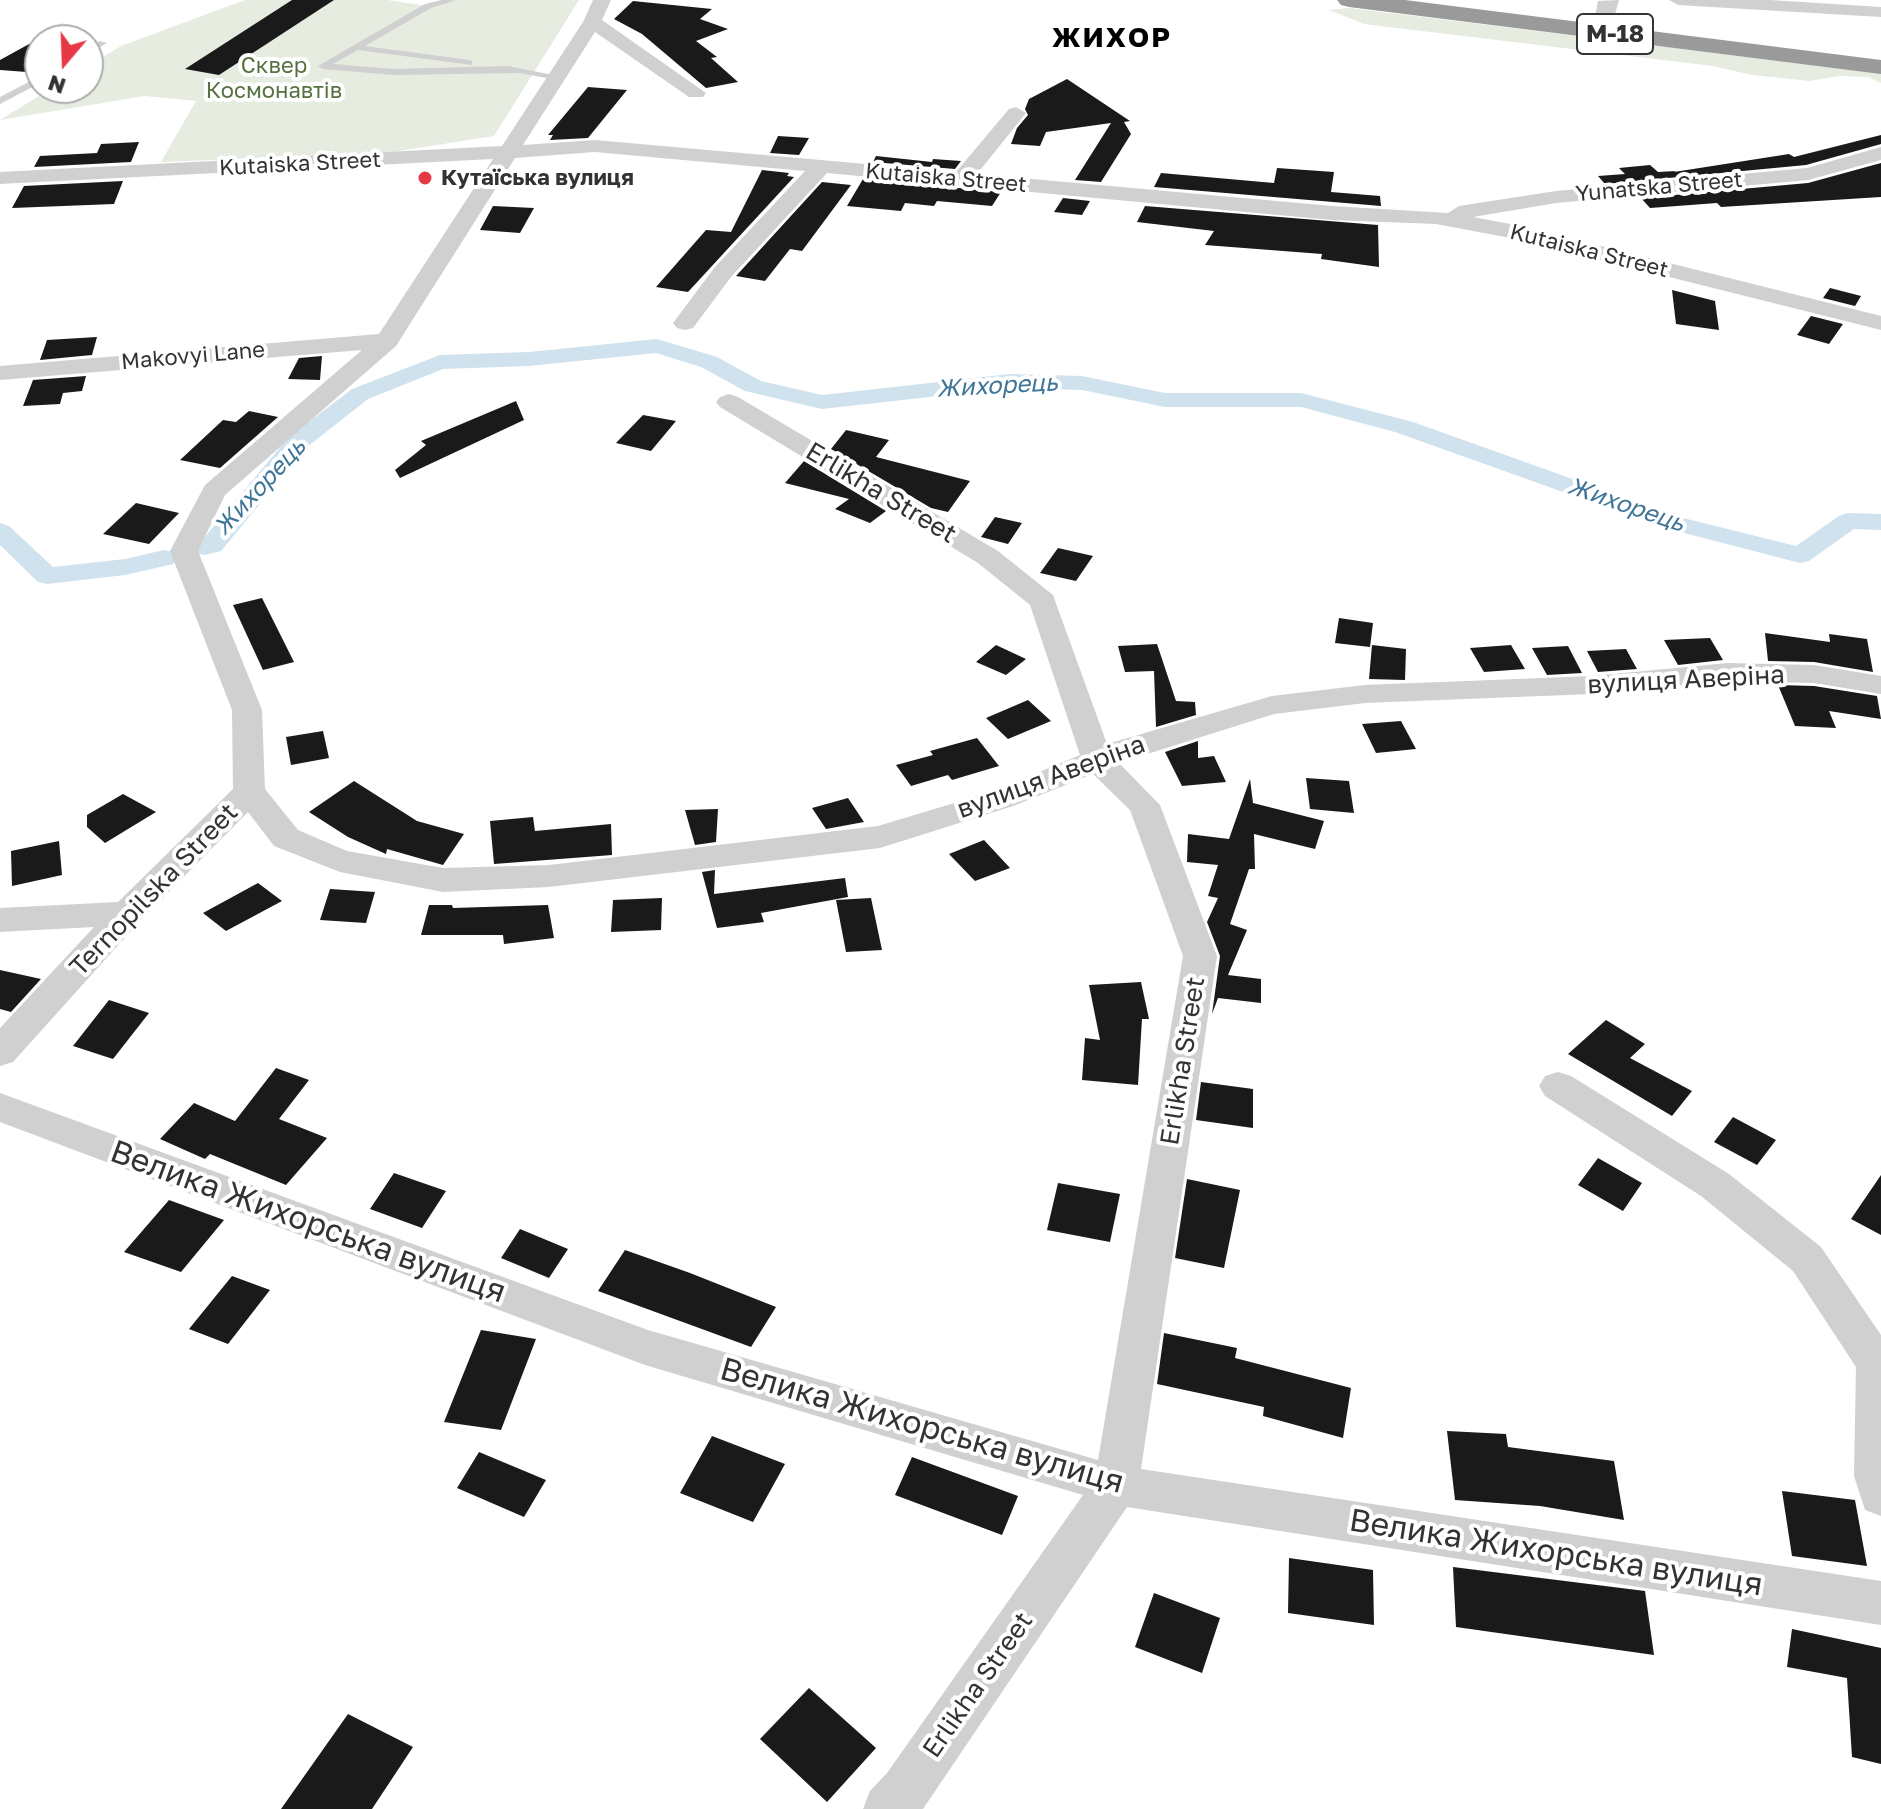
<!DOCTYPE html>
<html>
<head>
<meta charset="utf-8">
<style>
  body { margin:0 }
  #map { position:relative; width:1881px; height:1809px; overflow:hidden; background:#fff; font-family:"Golos Text",sans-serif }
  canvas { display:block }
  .north { position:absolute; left:24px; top:24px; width:80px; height:80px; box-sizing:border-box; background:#fff; border:2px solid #adadad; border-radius:50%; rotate:199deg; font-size:22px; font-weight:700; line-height:32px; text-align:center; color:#333 }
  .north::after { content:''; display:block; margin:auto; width:28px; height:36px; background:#e63946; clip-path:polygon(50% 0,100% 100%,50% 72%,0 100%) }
</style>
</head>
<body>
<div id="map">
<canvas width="1881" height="1809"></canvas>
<div class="north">N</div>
</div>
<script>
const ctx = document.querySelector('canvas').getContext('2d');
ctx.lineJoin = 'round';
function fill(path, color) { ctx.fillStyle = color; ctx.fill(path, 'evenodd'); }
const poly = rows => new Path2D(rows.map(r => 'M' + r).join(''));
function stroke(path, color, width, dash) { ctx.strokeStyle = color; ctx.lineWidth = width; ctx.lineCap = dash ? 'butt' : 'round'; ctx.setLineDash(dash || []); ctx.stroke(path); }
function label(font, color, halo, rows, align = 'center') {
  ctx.font = font + ' "Golos Text",sans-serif'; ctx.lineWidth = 8; ctx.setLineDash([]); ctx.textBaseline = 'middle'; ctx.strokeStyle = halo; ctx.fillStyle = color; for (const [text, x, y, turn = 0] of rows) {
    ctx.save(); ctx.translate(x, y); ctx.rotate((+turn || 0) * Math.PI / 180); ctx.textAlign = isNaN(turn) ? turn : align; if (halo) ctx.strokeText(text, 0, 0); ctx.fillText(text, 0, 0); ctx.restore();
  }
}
const green = poly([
  [245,0,387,0,428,6,460,0,579,0,494,136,386,153,161,162,196,101,145,96,0,120,52,88,88,88,88,66,121,46],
  [1349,8,1881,73,1881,83,1868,77,1839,76,1810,81,1752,75,1713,66,1364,24,1329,10]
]);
const canal = poly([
  [657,339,717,357,761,381,822,395,1010,374,1082,376,1165,393,1301,393,1413,422,1679,517,1796,546,1839,516,1848,513,1881,514,1881,530,1854,529,1809,561,1800,563,1661,527,1395,432,1301,407,1165,407,1082,390,1010,388,822,409,745,391,701,367,656,353,529,366,443,369,368,399,307,447,221,551,205,555,196,553,192,547,203,539,289,437,352,389,440,355,529,352,657,339],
  [0,523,9,526,53,567,125,559,164,550,173,552,177,558,173,564,125,575,47,584,38,582,0,545,0,523]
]);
const building = poly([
  [292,0,334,0,219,75,185,69],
  [633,1,712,9,700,19,728,29,696,41,717,57,711,58,738,82,706,88,642,34,614,19],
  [40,38,40,73,0,70,0,60],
  [1067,79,1130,121,1124,122,1131,134,1101,182,1075,180,1111,123,1046,132,1040,146,1011,144,1017,128,1028,115,1025,109,1029,99],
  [588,87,627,90,588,138,550,140,553,135,548,135],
  [1881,135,1881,144,1806,165,1605,184,1598,176,1625,174,1619,168,1650,165,1658,172,1676,171,1674,172,1789,154,1794,157],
  [778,136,809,138,799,155,770,153],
  [139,142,131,162,34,167,40,156,97,153,101,144],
  [876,156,932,162,933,159,961,161,955,169,873,162],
  [1881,163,1881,197,1721,207,1717,203,1650,208,1641,198,1808,183],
  [1277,168,1334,172,1331,192,1380,196,1381,206,1154,187,1161,173,1274,183],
  [762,170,789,173,787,176,794,177,688,292,656,287,706,230,731,232],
  [863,179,1001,192,992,206,937,201,934,206,905,203,901,211,847,206],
  [123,181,114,204,12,208,24,186],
  [822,182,851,185,802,251,790,249,765,281,736,276],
  [1063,198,1090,201,1082,215,1054,212],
  [493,206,534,208,520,233,480,230],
  [1145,206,1378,225,1379,267,1321,259,1322,254,1205,245,1214,231,1137,222],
  [1830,288,1861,296,1855,306,1823,298],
  [1672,290,1715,301,1719,330,1676,324],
  [1811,316,1843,324,1829,344,1797,335],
  [97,337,92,355,40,360,47,340],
  [322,356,320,380,288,379,299,358],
  [86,376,82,391,63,393,60,404,23,406,33,380],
  [516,401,524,420,400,478,395,470,426,445,421,441],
  [249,411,278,417,220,468,180,460,223,420,236,422],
  [643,415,676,421,651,451,616,443],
  [846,430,889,440,876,457,970,481,948,512,931,508,831,449],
  [804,461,886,511,870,523,835,509,849,499,785,483],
  [136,503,179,513,149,544,103,534],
  [995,517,1022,523,1008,544,981,537],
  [1058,548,1093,556,1076,581,1040,573],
  [262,598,294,662,263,670,233,605],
  [1339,618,1373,623,1370,647,1335,643],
  [1765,633,1830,642,1829,634,1867,639,1873,672,1814,662,1768,661],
  [1710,638,1723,660,1678,665,1664,640],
  [1157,644,1176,701,1195,702,1196,715,1156,727,1154,671,1125,672,1118,646],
  [996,645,1026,659,1006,675,976,662],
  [1372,645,1406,649,1405,680,1369,679],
  [1511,645,1525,669,1484,672,1470,648],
  [1568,646,1582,673,1547,675,1532,648],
  [1626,649,1637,669,1598,672,1587,651],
  [1778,685,1814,686,1877,696,1881,719,1829,711,1836,728,1795,726],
  [1028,700,1051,721,1008,739,986,718],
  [1401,721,1416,749,1376,753,1362,724],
  [323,731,329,758,291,765,286,737],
  [977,738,999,766,952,780,948,775,911,786,896,765,933,755,930,751],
  [1198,741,1198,758,1214,756,1226,782,1182,786,1165,752],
  [1306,778,1349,781,1354,813,1310,809],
  [1250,779,1253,803,1324,821,1315,849,1254,834,1255,869,1249,869,1230,924,1247,930,1228,975,1261,979,1261,1003,1218,998,1212,1014,1220,956,1207,922,1218,898,1208,896,1218,865,1187,862,1188,834,1229,839],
  [354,781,417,821,464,834,443,865,387,849,386,854,348,837,309,812],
  [123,794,156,812,105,843,87,827,87,815],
  [848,798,864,822,826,829,812,808],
  [718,809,716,842,695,845,685,810],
  [533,817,535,831,611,824,612,855,494,864,490,821],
  [984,840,1010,868,975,881,949,854],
  [59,841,62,875,12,886,11,851],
  [715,870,714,894,845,878,848,897,761,913,764,922,717,928,702,872],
  [258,883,282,901,226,931,203,913],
  [330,889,375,892,366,923,320,920],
  [662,898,661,930,611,932,613,900],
  [871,898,882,950,846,952,836,900],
  [429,905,452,905,453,908,548,905,554,938,504,944,503,935,421,935],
  [0,970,41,979,11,1012,0,1009],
  [1141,982,1149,1019,1142,1019,1138,1085,1082,1080,1085,1038,1100,1040,1089,985],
  [109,1000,149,1013,113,1059,73,1046],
  [1606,1020,1645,1044,1630,1058,1692,1091,1672,1116,1568,1054],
  [276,1068,309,1080,279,1119,327,1138,286,1185,210,1154,205,1159,160,1139,194,1103,235,1121],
  [1201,1082,1253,1089,1253,1128,1196,1120],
  [1733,1117,1776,1140,1757,1165,1714,1142],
  [1598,1158,1642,1183,1623,1211,1578,1185],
  [394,1173,446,1191,422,1228,370,1209],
  [1881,1175,1881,1235,1851,1219],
  [1187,1179,1240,1190,1224,1268,1175,1258],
  [1058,1183,1120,1194,1110,1242,1047,1230],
  [169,1200,224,1220,181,1272,124,1252],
  [520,1229,568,1249,549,1278,501,1258],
  [625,1250,690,1273,776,1307,751,1347,598,1291],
  [232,1276,270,1290,228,1344,189,1329],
  [481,1330,536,1339,501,1430,444,1422],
  [1164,1333,1237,1348,1235,1358,1351,1388,1343,1438,1263,1416,1264,1407,1157,1384],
  [1447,1431,1506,1434,1508,1447,1614,1461,1624,1520,1540,1506,1455,1500],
  [712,1436,785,1464,753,1522,680,1493],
  [479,1452,546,1480,524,1517,457,1488],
  [912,1457,1018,1496,1002,1535,895,1495],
  [1782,1491,1855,1500,1867,1566,1792,1556],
  [1289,1558,1373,1570,1374,1625,1288,1613],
  [1453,1567,1645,1591,1654,1655,1456,1627],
  [1154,1593,1220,1618,1202,1673,1135,1647],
  [1792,1629,1881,1648,1881,1764,1852,1757,1847,1678,1787,1667],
  [809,1688,876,1748,827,1802,760,1739],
  [348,1714,413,1747,372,1809,281,1809]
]);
const lane = poly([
  [442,0,457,0,431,8,365,46,469,60,472,61,472,65,358,50,333,64,394,69,508,66,563,77,558,80,519,73,394,75,323,69,318,66,425,4,442,0],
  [100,41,107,43,88,54,88,47,100,41],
  [40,76,40,83,0,104,0,97,40,76]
]);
const street = poly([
  [593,0,611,0,602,20,706,93,703,97,689,97,595,32,523,145,595,140,956,172,1009,109,1016,107,1026,113,977,174,1332,206,1448,213,1459,206,1556,191,1807,168,1881,147,1881,160,1808,180,1556,203,1473,217,1521,226,1881,316,1881,330,1521,240,1436,224,1332,220,827,173,731,277,693,328,685,330,677,328,673,323,715,267,805,171,595,152,515,158,396,346,225,495,198,551,262,710,265,789,298,830,347,851,443,868,549,865,878,826,991,792,1080,755,1030,605,978,563,720,407,716,402,720,397,729,394,738,397,998,551,1053,595,1107,744,1272,696,1365,685,1592,676,1728,663,1814,665,1881,676,1881,694,1814,683,1728,681,1592,694,1365,703,1274,714,1119,763,1160,805,1217,956,1141,1469,1881,1581,1881,1625,1127,1507,923,1809,863,1809,870,1791,887,1773,1083,1495,645,1365,0,1122,0,1093,648,1330,1098,1460,1183,956,1130,810,1093,774,1013,806,880,848,549,887,443,892,340,872,274,846,248,812,139,922,13,1062,0,1066,0,1028,94,927,0,932,0,908,118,902,233,789,232,710,170,551,205,485,362,350,0,380,0,366,379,334,493,159,0,184,0,172,502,146,583,22,593,0],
  [1619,0,1610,32,1601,38,1594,36,1592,32,1598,1,1619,0],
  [1669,0,1770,0,1881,7,1881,17,1678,5,1669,0],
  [1558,1072,1571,1076,1729,1174,1821,1247,1881,1335,1881,1516,1865,1510,1854,1476,1856,1367,1793,1271,1701,1196,1545,1096,1539,1086,1545,1076,1558,1072]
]);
const highway = poly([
  [1337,0,1405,0,1881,60,1881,74,1349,7,1341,5,1337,0]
]);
const markers = [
  [425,178,8,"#e63946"]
];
const farParknames = [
  ["Сквер",274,66],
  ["Космонавтів",274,91]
];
const farStreetnames = [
  ["Kutaiska Street",300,164,-3],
  ["Kutaiska Street",946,178,5],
  ["Yunatska Street",1659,187,-5],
  ["Kutaiska Street",1589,251,14],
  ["Makovyi Lane",193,356,-5]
];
const farPoinames = [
  ["Кутаїська вулиця",441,178]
];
const shields = [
  [1615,34,76]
];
const shieldNames = [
  ["М-18",1615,34]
];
const farWaternames = [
  ["Жихорець",997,386,-3],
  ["Жихорець",260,487,-47],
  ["Жихорець",1626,505,19]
];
const streetNames = [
  ["Erlikha Street",881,493,31],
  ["вулиця Аверіна",1686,680,-3],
  ["вулиця Аверіна",1051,777,-20],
  ["Ternopilska Street",154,890,-46],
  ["Erlikha Street",1183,1061,-81],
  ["Erlikha Street",978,1685,-55]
];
const farDistrictnames = [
  ["ЖИХОР",1112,38]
];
const nearStreetnames = [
  ["Велика Жихорська вулиця",308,1222,20],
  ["Велика Жихорська вулиця",922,1426,16],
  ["Велика Жихорська вулиця",1556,1553,9]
];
fill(green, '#e6ecdf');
fill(canal, '#cfe2ee');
fill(building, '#1a1a1a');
fill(lane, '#d0d0d0');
fill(street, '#d0d0d0');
fill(highway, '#9a9a9a');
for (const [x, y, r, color] of markers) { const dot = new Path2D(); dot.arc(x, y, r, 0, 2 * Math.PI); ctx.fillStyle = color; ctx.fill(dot); stroke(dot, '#fff', 3); }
label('22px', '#56703f', '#fff', farParknames);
label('22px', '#333', '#fff', farStreetnames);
label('bold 22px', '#333', '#fff', farPoinames, 'left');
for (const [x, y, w] of shields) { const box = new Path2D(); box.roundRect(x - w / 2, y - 20, w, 40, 6); ctx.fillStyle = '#fff'; ctx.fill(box); stroke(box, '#333', 2); }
label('bold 24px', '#333', null, shieldNames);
label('italic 24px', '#3f7597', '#fff', farWaternames);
label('26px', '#333', '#fff', streetNames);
ctx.letterSpacing = '2px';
label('bold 28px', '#000', '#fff', farDistrictnames);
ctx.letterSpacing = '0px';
label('32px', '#333', '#fff', nearStreetnames);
</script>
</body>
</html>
